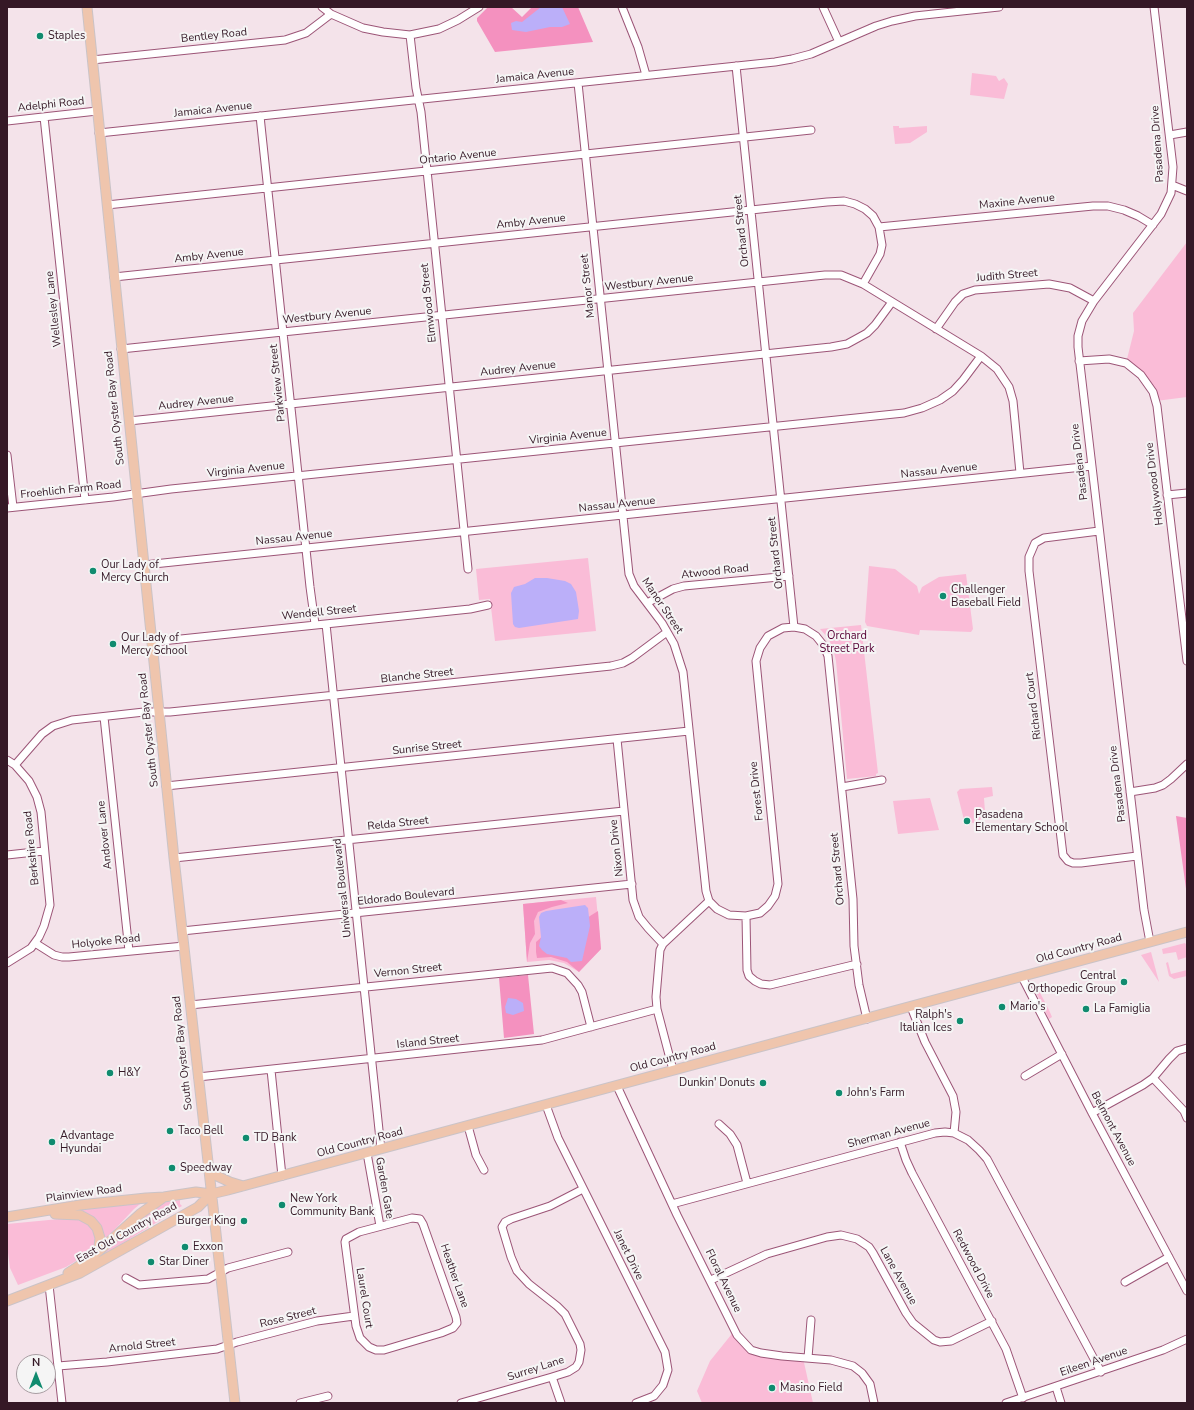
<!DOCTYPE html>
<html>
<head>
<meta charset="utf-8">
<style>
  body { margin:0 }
  #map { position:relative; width:1194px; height:1410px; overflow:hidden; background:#f4e3ea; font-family:"Nunito Sans",sans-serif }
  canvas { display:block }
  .frame { position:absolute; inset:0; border:8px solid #351826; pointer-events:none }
  .north { position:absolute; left:16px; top:1354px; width:40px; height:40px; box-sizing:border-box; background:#f5f5f5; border:1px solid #a89da2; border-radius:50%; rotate:0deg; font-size:11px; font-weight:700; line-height:16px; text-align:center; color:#351826 }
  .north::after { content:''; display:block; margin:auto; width:14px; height:18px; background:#108b6f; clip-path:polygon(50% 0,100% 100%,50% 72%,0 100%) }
</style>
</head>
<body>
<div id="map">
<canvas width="1194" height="1410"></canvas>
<div class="frame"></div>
<div class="north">N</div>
</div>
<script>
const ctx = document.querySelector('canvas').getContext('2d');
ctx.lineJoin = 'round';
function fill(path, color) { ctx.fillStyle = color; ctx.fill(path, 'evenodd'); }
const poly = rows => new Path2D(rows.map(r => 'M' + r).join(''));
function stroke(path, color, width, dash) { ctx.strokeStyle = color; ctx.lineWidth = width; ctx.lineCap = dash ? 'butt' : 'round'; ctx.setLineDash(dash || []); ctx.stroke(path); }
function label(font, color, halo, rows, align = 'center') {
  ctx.font = font + ' "Nunito Sans",sans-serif'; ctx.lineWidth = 4; ctx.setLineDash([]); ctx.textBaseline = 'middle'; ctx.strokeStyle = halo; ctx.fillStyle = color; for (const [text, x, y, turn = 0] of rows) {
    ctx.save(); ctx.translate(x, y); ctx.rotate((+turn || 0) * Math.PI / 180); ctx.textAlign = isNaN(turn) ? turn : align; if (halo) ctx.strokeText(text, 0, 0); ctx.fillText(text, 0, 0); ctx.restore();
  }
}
const green = poly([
  [972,73,996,76,999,81,1004,78,1008,84,1004,99,970,95],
  [893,126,899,126,899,128,927,126,927,132,910,143,895,144],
  [1187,242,1187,397,1156,401,1153,392,1126,363,1134,331,1133,313],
  [588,558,596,631,495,641,490,599,479,600,476,569],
  [869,566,895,569,917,586,919,594,922,587,939,577,966,574,973,629,971,632,920,630,919,635,867,626,865,622],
  [861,625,878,773,876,774,876,776,847,779,836,661,833,648,828,638,820,629],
  [992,787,993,796,984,798,985,812,983,814,979,822,977,824,973,823,964,820,957,792,960,789],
  [930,798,939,830,898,834,893,801],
  [596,897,601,949,579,972,564,963,549,960,527,962,523,904],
  [1185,943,1187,946,1187,957,1178,960,1176,952,1163,954,1162,949],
  [1151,952,1159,982,1141,955],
  [1168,962,1171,974,1187,970,1187,976,1174,979,1169,976,1166,963],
  [1035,983,1049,1010,1052,1017,1049,1019,1032,984],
  [145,1200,134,1209,104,1241,100,1227,94,1218,85,1212,75,1210],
  [180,1200,180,1204,182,1206,171,1212,172,1213,102,1256,100,1254,136,1220,158,1205,168,1201,169,1202],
  [80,1217,92,1227,95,1236,96,1244,91,1252,66,1267,18,1285,10,1268,7,1245,7,1224],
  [735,1330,751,1350,803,1358,813,1403,702,1403,697,1391,710,1361]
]);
const forest = poly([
  [488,7,511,7,522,17,532,7,578,7,593,42,495,52,477,21,477,18],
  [1176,816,1187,818,1187,896],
  [561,900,568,903,552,907,538,912,534,921,535,934,530,943,527,962,523,904],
  [598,911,601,949,579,972,567,962,551,957,537,958,536,952,536,942,544,935,575,928,590,916],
  [528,975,534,1034,504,1038,499,978]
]);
const water = poly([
  [541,7,562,7,570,24,562,27,550,27,526,32,512,30,511,23,516,21,522,22],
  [535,578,547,578,565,581,571,584,576,592,579,611,578,619,519,628,515,627,513,624,511,593,514,587,525,584],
  [585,905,588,908,590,926,582,961,571,962,567,958,547,954,542,950,539,946,541,937,539,917,541,913,546,911],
  [508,998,516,999,523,1003,524,1011,513,1015,506,1013,505,1007]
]);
const minor = poly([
  [322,7,331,14,363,28,383,32,410,35,439,29,458,20,479,7],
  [622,7,638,47,646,75],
  [823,7,839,42],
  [410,35,416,88,421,112,468,569],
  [92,60,285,40,306,33,331,14],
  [736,66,794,627,805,629,816,636,824,646,828,656,853,899,854,946,859,985,867,1019],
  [578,83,629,574,634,586,662,623,674,644,683,672,706,891,709,901,663,944,660,950,656,997,657,1009,673,1070],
  [260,116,310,587,315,624],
  [44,117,85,500],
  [7,121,97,111],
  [99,133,775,62,792,59,811,54,876,26,892,21,915,16,999,7],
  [1170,135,1187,132],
  [1172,185,1187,191],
  [107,205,811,130],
  [879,227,1093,206,1108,206,1124,210,1138,216,1153,225],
  [114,277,827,202,844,201,855,204,865,209,873,216,879,227,882,245,880,254,863,284],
  [936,329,955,302,963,294,975,290,1049,284,1070,288,1094,301],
  [121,349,825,275,841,275,863,284,981,356,997,369,1009,387,1013,401,1020,473],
  [1079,361,1109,359,1126,363,1141,375,1153,392,1157,406,1187,661],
  [129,421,831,347,847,344,867,333,875,325,892,302],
  [7,455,13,507],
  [1167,495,1187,493],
  [7,508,113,497,171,489,904,413,922,408,940,400,953,391,963,380,981,356],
  [1099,531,1044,538,1035,543,1029,557,1029,571,1058,813,1063,855,1068,861,1073,863,1081,863,1137,856],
  [144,565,1092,466],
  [647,603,673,589,684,586,789,576],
  [326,624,381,1149],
  [152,642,470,609,488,605],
  [104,717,129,951],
  [617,739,633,900,639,917,648,928,663,944],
  [7,760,15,765,29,781,37,797,41,812,50,905,44,926,39,937,31,948,7,963],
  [15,765,42,734,53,726,72,720,144,712,170,712,326,696,611,666,623,663,632,658,667,632],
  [166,786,689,731],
  [842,787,882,780],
  [1130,792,1155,788,1163,785,1171,779,1187,764],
  [7,855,44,851],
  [174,858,624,811],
  [709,901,717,909,729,915,746,916,760,913,768,906,775,896,778,884,756,661,760,648,768,636,783,628,794,627],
  [746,916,747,970,749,976,755,981,761,984,770,985,857,964],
  [182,931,632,884],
  [1150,942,1144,910,1078,347,1078,336,1082,321,1094,301,1161,214,1171,193,1173,167,1154,7],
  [35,943,54,955,62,957,69,957,184,946],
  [1022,977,1092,1113,1187,1291],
  [190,1005,552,968,567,973,578,985,582,992,591,1027],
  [911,1007,925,1042,953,1096,956,1112,954,1133],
  [271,1070,282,1176],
  [1025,1076,1062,1054],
  [198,1077,542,1040,657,1009],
  [1153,1078,1184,1111,1187,1118],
  [617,1086,677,1215,737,1335,751,1350,761,1353,782,1356,831,1360,853,1366,862,1373,870,1384,874,1403],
  [546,1105,558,1138,665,1352,668,1370,663,1385,654,1396,636,1403],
  [1092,1113,1143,1085,1153,1078,1169,1059,1177,1051,1187,1048],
  [719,1124,730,1134,737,1145,747,1183],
  [468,1126,476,1155,484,1170],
  [900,1142,906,1160,912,1173,1006,1349,1023,1398],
  [367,1153,380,1226],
  [672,1204,935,1133,945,1132,954,1133,968,1140,979,1150,987,1159,1101,1372],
  [412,1218,420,1219,423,1224,456,1317,457,1323,453,1328,441,1333,384,1350,376,1350,369,1347,360,1338,356,1326,345,1242,346,1239,359,1232,412,1218],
  [126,1278,139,1285,208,1279,228,1268,288,1252],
  [711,1280,767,1254,827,1237,841,1235,857,1239,869,1247,873,1253,906,1313,913,1323,934,1340,940,1342,951,1341,992,1321],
  [1125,1282,1169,1257],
  [49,1285,62,1403],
  [808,1358,811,1320],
  [58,1366,107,1362,217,1349,237,1342,317,1321,354,1316],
  [552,1377,561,1403],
  [1056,1387,1061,1403],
  [300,1403,328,1396],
  [461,1403,552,1377,568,1372,576,1367,579,1362,581,1350,580,1344,565,1314,557,1306,529,1284,517,1271,511,1257,502,1227,505,1222,511,1219,550,1206,583,1189],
  [1006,1403,1163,1350,1187,1339]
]);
const major = poly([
  [87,7,174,858,235,1403],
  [208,1165,217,1176,230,1182,243,1186],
  [55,1214,80,1215,91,1221,97,1228,100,1238,99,1247,96,1253],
  [7,1217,80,1205,146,1198,164,1197,196,1192,211,1194,228,1190,1187,932],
  [68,1273,91,1258,140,1214,164,1197],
  [7,1301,80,1273,198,1207,211,1194]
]);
const markers = [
  [40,36,4,"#108b6f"],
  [93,571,4,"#108b6f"],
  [943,596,4,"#108b6f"],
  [113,644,4,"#108b6f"],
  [967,821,4,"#108b6f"],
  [1124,982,4,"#108b6f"],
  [1002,1007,4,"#108b6f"],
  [1086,1009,4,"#108b6f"],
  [960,1021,4,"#108b6f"],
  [110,1073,4,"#108b6f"],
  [763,1083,4,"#108b6f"],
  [839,1093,4,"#108b6f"],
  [170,1131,4,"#108b6f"],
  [246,1138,4,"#108b6f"],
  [52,1142,4,"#108b6f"],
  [172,1168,4,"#108b6f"],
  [282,1205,4,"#108b6f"],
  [244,1221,4,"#108b6f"],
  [185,1247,4,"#108b6f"],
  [151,1262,4,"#108b6f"],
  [772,1388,4,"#108b6f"]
];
const poiNames = [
  ["Staples",48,36],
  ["Our Lady of",101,565],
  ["Mercy Church",101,578],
  ["Challenger",951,590],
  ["Baseball Field",951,603],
  ["Our Lady of",121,638],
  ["Mercy School",121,651],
  ["Pasadena",975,815],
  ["Elementary School",975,828],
  ["Central",1116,976,"right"],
  ["Orthopedic Group",1116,989,"right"],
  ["Mario's",1010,1007],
  ["La Famiglia",1094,1009],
  ["Ralph's",952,1015,"right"],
  ["Italian Ices",952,1028,"right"],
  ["H&Y",118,1073],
  ["Dunkin' Donuts",755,1083,"right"],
  ["John's Farm",847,1093],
  ["Taco Bell",178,1131],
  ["Advantage",60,1136],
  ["Hyundai",60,1149],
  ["TD Bank",254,1138],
  ["Speedway",180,1168],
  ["New York",290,1199],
  ["Community Bank",290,1212],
  ["Burger King",236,1221,"right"],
  ["Exxon",193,1247],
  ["Star Diner",159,1262],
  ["Masino Field",780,1388]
];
const streetNames = [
  ["Bentley Road",214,36,-6],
  ["Jamaica Avenue",535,76,-6],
  ["Adelphi Road",51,105,-6],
  ["Jamaica Avenue",213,110,-6],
  ["Pasadena Drive",1158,144,-94],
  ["Ontario Avenue",458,157,-6],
  ["Maxine Avenue",1017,202,-6],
  ["Amby Avenue",531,222,-6],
  ["Orchard Street",742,231,-96],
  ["Amby Avenue",209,256,-6],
  ["Judith Street",1007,276,-5],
  ["Westbury Avenue",649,283,-6],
  ["Manor Street",588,286,-96],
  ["Elmwood Street",429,303,-96],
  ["Wellesley Lane",54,309,-96],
  ["Westbury Avenue",327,316,-6],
  ["Audrey Avenue",518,369,-6],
  ["Parkview Street",278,383,-96],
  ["Audrey Avenue",196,403,-6],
  ["South Oyster Bay Road",115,408,-96],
  ["Virginia Avenue",568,437,-6],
  ["Pasadena Drive",1080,462,-97],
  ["Virginia Avenue",246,470,-6],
  ["Nassau Avenue",939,471,-6],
  ["Hollywood Drive",1155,484,-97],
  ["Froehlich Farm Road",71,490,-6],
  ["Nassau Avenue",617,505,-6],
  ["Nassau Avenue",294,538,-6],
  ["Orchard Street",776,553,-96],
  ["Atwood Road",715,572,-6],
  ["Manor Street",662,606,56],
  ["Wendell Street",319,613,-6],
  ["Blanche Street",417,676,-6],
  ["Richard Court",1034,706,-97],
  ["South Oyster Bay Road",149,730,-96],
  ["Sunrise Street",427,748,-6],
  ["Pasadena Drive",1118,784,-97],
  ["Forest Drive",757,791,-96],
  ["Relda Street",398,824,-6],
  ["Andover Lane",105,835,-96],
  ["Berkshire Road",32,848,-96],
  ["Nixon Drive",617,848,-96],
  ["Orchard Street",838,869,-95],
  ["Universal Boulevard",343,888,-96],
  ["Eldorado Boulevard",406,897,-6],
  ["Holyoke Road",106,942,-6],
  ["Old Country Road",1079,949,-15],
  ["Vernon Street",408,971,-6],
  ["Island Street",428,1042,-6],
  ["South Oyster Bay Road",183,1053,-96],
  ["Old Country Road",673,1058,-15],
  ["Belmont Avenue",1113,1129,62],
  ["Sherman Avenue",889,1134,-15],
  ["Old Country Road",360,1143,-15],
  ["Garden Gate",384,1188,80],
  ["Plainview Road",84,1194,-8],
  ["East Old Country Road",127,1233,-29],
  ["Janet Drive",628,1255,64],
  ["Redwood Drive",973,1264,62],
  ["Heather Lane",454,1276,71],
  ["Lane Avenue",898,1276,61],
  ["Floral Avenue",723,1281,64],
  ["Laurel Court",364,1298,81],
  ["Rose Street",288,1318,-14],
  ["Arnold Street",142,1346,-6],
  ["Eileen Avenue",1094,1362,-19],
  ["Surrey Lane",536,1369,-18]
];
const parkNames = [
  ["Orchard",847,636],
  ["Street Park",847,649]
];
fill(green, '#fabcd7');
fill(forest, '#f491bf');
fill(water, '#bbaff9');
stroke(minor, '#9c5577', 9);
stroke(major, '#cac3c7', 11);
stroke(minor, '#fff', 7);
stroke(major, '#efc5ad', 9);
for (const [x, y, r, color] of markers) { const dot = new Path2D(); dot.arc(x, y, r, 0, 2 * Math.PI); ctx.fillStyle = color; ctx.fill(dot); stroke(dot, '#f5f5f5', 1.5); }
label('11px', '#351826', '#f5f5f5', poiNames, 'left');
label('11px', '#351826', '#f5f5f5', streetNames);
label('11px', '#570035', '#f5f5f5', parkNames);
</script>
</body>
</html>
